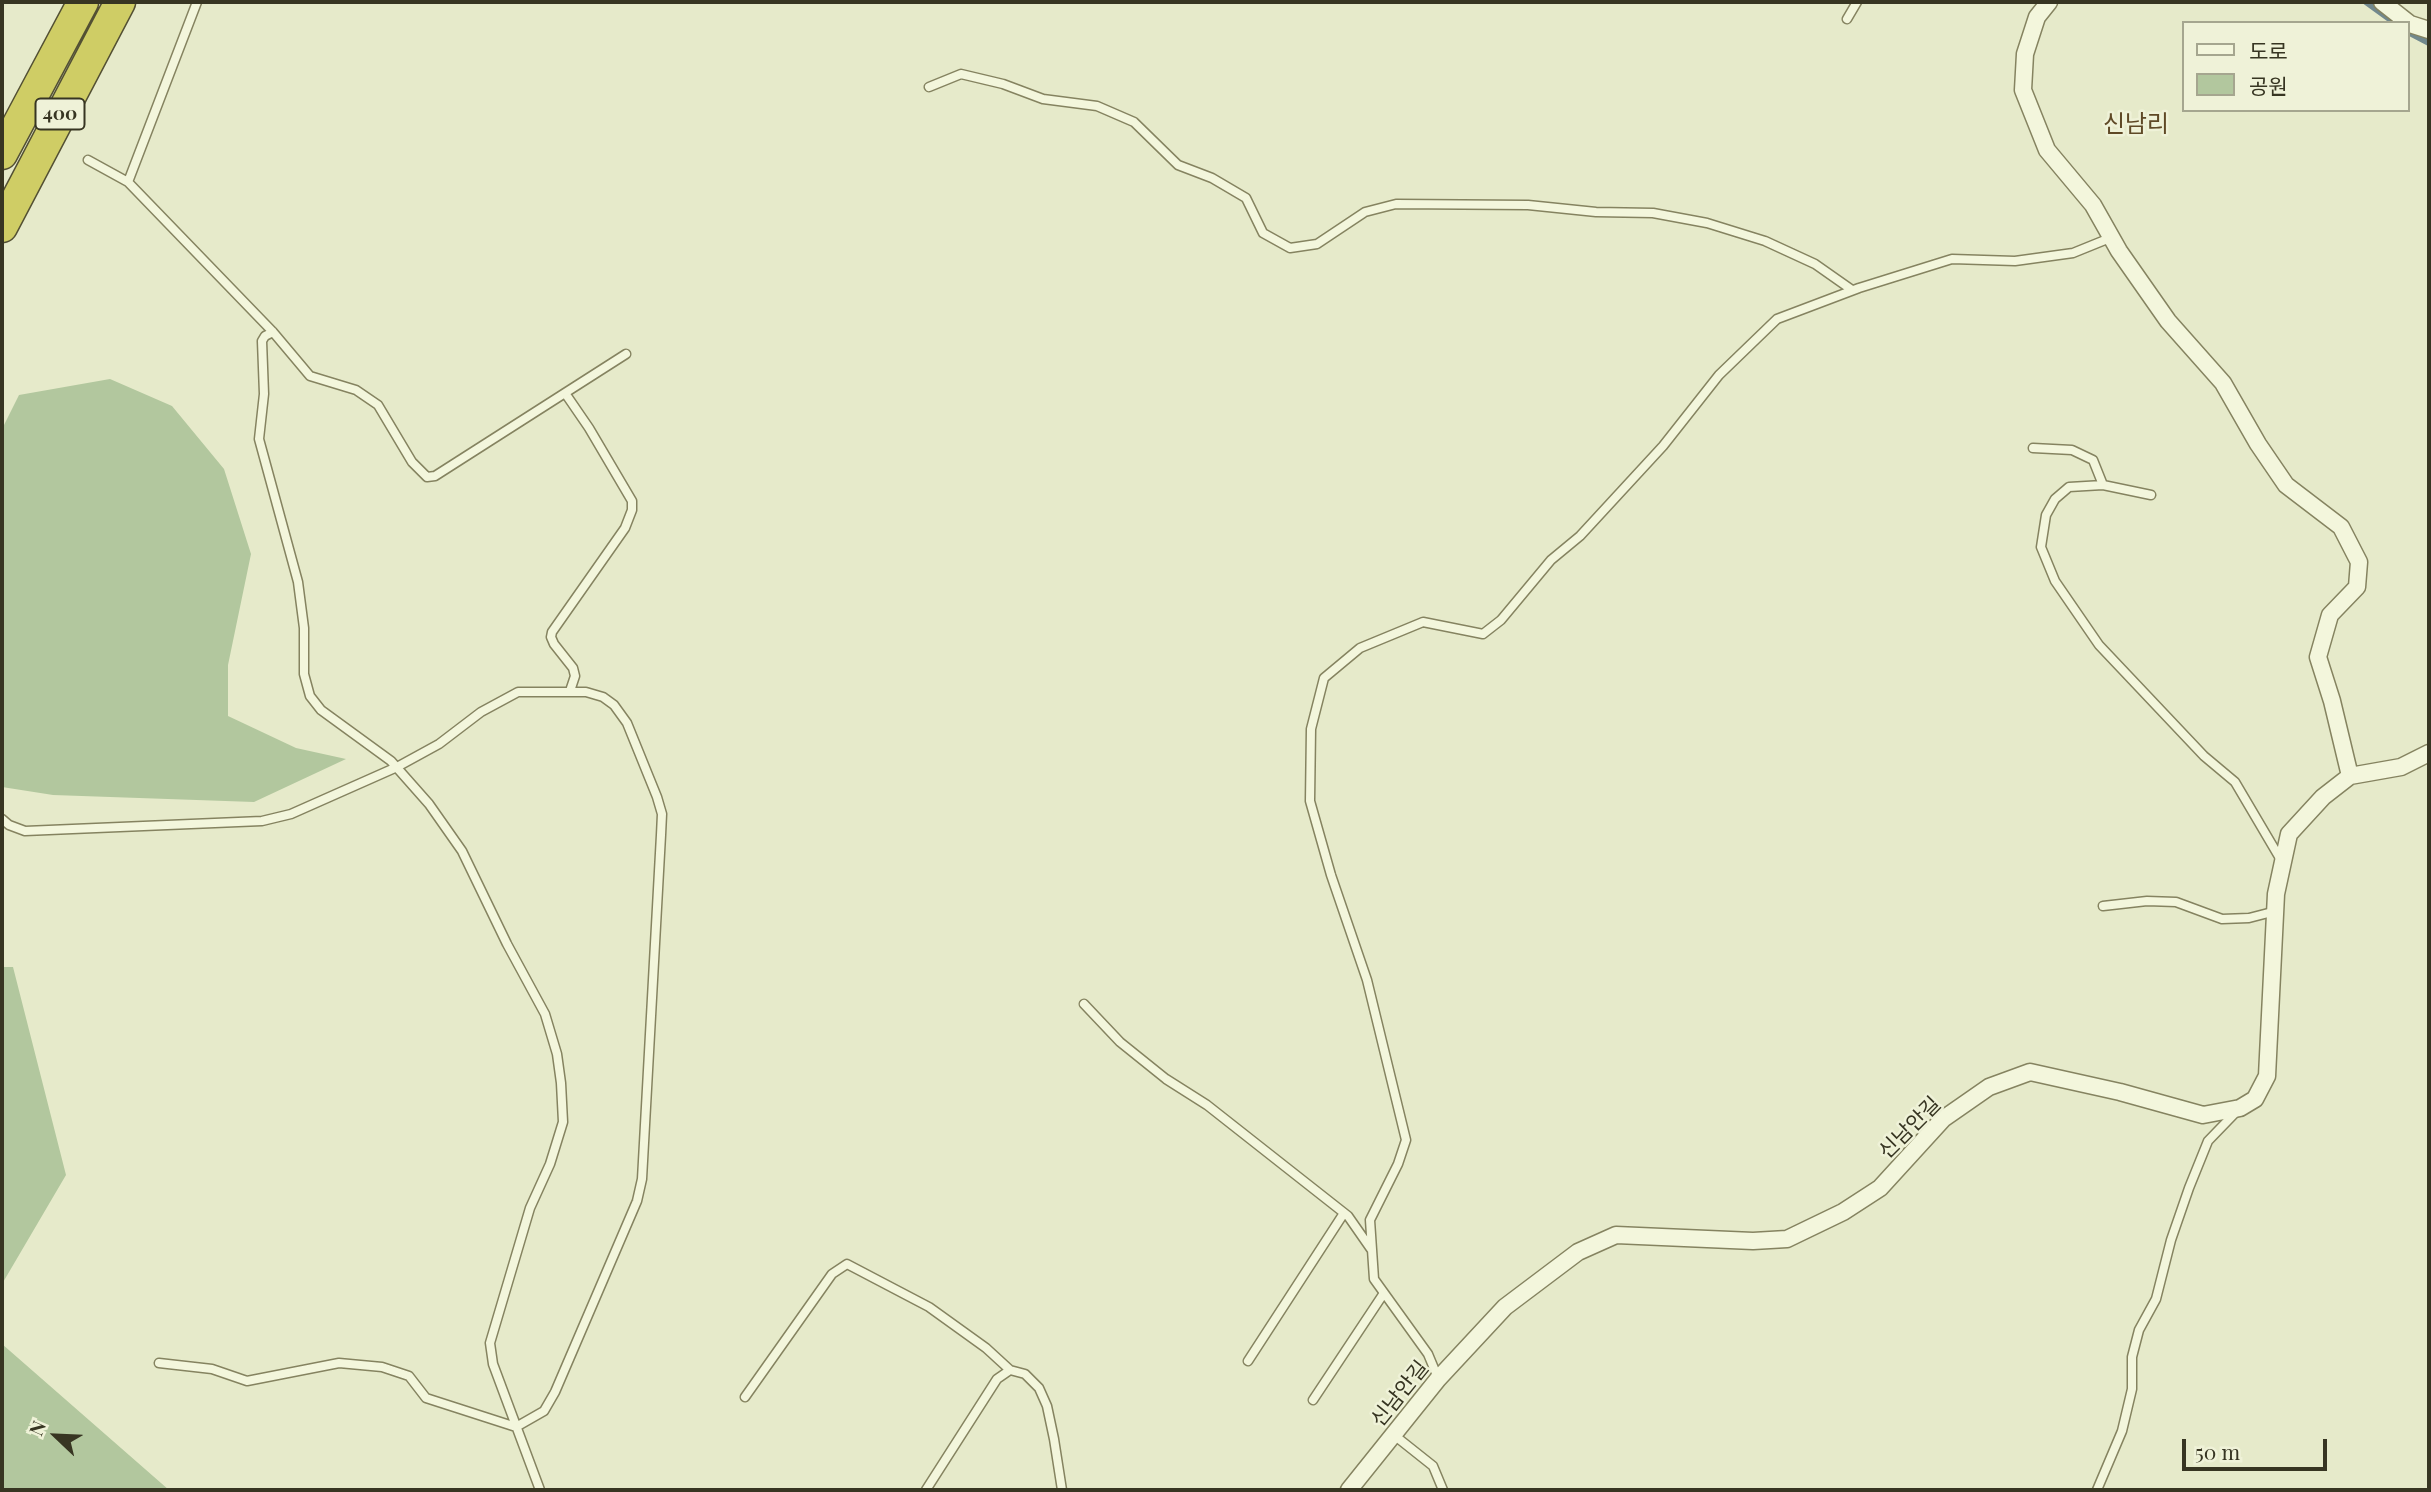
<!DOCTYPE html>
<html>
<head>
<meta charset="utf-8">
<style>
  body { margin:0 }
  #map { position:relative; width:2431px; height:1492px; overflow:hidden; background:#e6eaca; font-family:"Playfair Display","Noto Sans KR",serif }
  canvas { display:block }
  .frame { position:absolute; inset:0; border:4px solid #373522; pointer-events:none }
  .legend { position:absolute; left:2182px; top:21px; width:228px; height:91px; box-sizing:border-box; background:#eff2d8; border:2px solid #a5a68f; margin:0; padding:9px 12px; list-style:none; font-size:21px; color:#373522 }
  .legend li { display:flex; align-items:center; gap:14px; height:35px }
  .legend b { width:35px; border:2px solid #a5a68f }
  .north { position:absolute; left:21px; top:1401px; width:70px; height:70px; -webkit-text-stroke:5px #eff2d8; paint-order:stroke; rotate:293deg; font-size:19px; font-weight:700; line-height:28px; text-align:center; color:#373522 }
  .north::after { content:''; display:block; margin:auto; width:24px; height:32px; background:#373522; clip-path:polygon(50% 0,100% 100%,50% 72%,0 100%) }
  .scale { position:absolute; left:2182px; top:1439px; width:145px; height:32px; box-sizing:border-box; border:4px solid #373522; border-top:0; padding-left:9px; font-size:21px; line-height:24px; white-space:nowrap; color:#373522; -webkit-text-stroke:5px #eff2d8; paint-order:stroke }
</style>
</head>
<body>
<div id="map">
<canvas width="2431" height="1492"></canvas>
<div class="frame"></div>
<ul class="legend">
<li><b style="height:9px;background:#f3f6dc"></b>도로</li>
<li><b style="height:19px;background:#b2c79e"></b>공원</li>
</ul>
<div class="north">N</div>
<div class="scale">50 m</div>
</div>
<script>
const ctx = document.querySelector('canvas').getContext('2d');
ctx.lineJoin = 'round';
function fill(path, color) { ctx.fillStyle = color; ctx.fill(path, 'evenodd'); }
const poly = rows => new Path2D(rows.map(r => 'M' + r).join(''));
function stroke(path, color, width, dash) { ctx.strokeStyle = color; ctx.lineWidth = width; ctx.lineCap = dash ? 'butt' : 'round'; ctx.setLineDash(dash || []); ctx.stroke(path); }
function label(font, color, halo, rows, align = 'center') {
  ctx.font = font + ' "Playfair Display","Noto Sans KR",serif'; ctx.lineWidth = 5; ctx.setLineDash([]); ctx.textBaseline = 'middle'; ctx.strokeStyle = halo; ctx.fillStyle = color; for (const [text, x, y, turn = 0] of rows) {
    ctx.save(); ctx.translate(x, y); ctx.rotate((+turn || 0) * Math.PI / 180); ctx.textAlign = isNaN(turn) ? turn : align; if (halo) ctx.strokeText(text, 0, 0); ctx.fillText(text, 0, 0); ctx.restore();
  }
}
const green = poly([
  [110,379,172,406,224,469,251,554,228,665,228,716,296,748,346,759,254,802,53,795,2,787,2,429,19,395],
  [2,967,13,967,66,1175,2,1284],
  [2,1344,169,1490,2,1490]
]);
const stream = poly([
  [2366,2,2395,23],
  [2408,32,2429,43]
]);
const service = poly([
  [1847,19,1857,2],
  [929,87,961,74,1003,84,1043,99,1097,106,1134,122,1178,165,1212,178,1246,198,1263,233,1290,248,1317,244,1365,212,1396,204,1528,205,1596,212,1653,213,1707,223,1765,241,1815,264,1852,290],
  [88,160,128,182,197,2],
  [128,182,273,332,310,376,356,390,378,405,412,462,427,477,435,476,626,354],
  [273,332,265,336,262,341,264,394,259,439,298,582,304,628,304,674,310,696,321,710,391,761,429,804,462,851,507,944,545,1014,557,1054,561,1083,563,1122,550,1164,530,1208,490,1343,493,1364,540,1490],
  [565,393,589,428,632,501,632,510,625,528,552,632,551,637,554,644,573,668,575,676,570,691],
  [2033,448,2072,450,2093,460,2103,485],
  [2151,495,2103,485,2069,487,2055,499,2046,515,2041,547,2055,581,2099,645,2204,756,2235,782,2281,860],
  [2,819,9,825,25,831,262,821,291,814,397,767,439,744,481,712,518,692,586,692,603,697,614,705,627,723,657,797,662,814,661,835,642,1179,637,1201,555,1392,544,1411,516,1427,426,1398,409,1376,382,1367,339,1363,247,1381,212,1369,159,1363],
  [2103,906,2147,901,2176,902,2222,919,2249,918,2276,911],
  [1084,1004,1120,1042,1166,1079,1207,1105,1348,1216,1371,1249],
  [1248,1361,1344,1213],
  [1438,1378,1428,1354,1374,1279,1370,1220,1398,1164,1406,1140,1367,980,1331,875,1310,801,1311,729,1324,678,1360,648,1423,622,1483,634,1501,620,1551,560,1580,536,1663,446,1719,375,1777,319,1859,288,1952,259,2015,261,2073,253,2110,238],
  [745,1397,832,1274,847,1264,929,1307,986,1348,1010,1370],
  [1313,1400,1384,1293],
  [1394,1435,1433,1466,1443,1490],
  [926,1490,997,1379,1010,1370,1025,1374,1039,1388,1047,1406,1054,1439,1062,1490],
  [2097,1490,2122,1431,2132,1389,2132,1357,2139,1330,2156,1299,2171,1240,2189,1188,2208,1141,2238,1110]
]);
const minor = poly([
  [2049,2,2037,17,2025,54,2023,90,2047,150,2093,205,2119,251,2168,321,2223,383,2258,444,2286,485,2341,527,2359,562,2357,587,2330,615,2318,657,2332,701,2350,776],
  [2382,2,2410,24,2429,30],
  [1349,1490,1438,1379,1505,1307,1578,1252,1616,1235,1753,1241,1787,1239,1843,1212,1880,1188,1943,1119,1989,1087,2030,1072,2120,1092,2203,1115,2240,1108,2255,1099,2267,1076,2276,894,2289,834,2323,797,2350,776,2401,767,2429,753]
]);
const motorway = poly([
  [2,154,83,2],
  [2,227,120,2]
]);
const shields = [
  [60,114,49]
];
const shieldNames = [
  ["400",60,114]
];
const streetNames = [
  ["신남안길",1910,1128,-45],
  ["신남안길",1400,1394,-51]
];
const quarterNames = [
  ["신남리",2136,125]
];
fill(green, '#b2c79e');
stroke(stream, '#71888d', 6);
stroke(service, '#858360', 11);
stroke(minor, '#858360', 19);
stroke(motorway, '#535033', 33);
stroke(service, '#f3f6dc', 8);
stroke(minor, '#f3f6dc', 16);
stroke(motorway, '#cfcd65', 30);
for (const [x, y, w] of shields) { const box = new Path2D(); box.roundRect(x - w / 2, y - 15.5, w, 31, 5); ctx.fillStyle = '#eff2d8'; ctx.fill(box); stroke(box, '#373522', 2); }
label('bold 19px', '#373522', null, shieldNames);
label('21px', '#373522', '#eff2d8', streetNames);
label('24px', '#5f4926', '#eff2d8', quarterNames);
</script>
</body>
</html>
